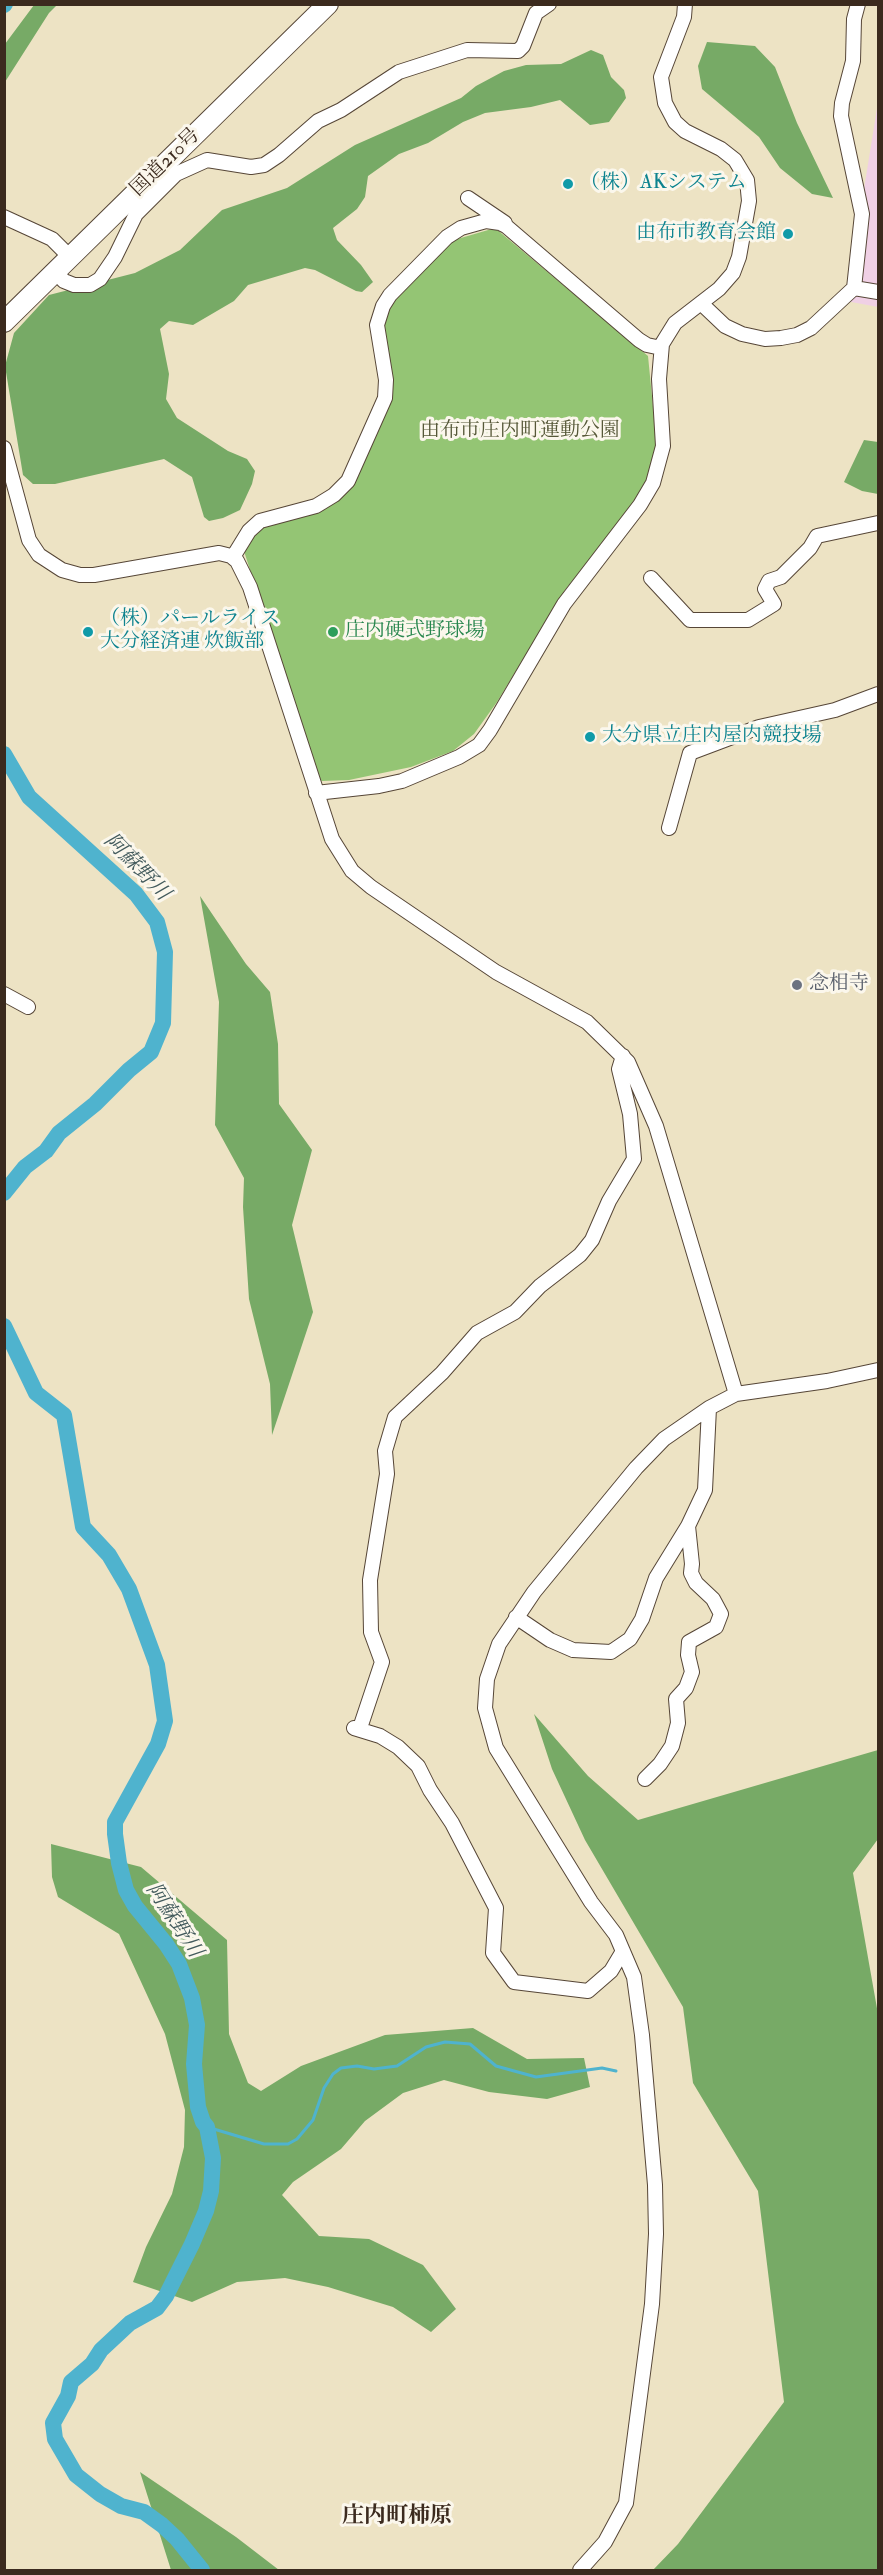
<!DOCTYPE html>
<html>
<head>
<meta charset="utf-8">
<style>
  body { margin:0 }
  #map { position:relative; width:883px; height:2575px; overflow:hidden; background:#ede3c4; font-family:"IM FELL Double Pica",serif }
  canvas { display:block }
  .frame { position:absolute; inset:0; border:6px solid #3b2a1e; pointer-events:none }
</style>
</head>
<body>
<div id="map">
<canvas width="883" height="2575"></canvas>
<div class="frame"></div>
</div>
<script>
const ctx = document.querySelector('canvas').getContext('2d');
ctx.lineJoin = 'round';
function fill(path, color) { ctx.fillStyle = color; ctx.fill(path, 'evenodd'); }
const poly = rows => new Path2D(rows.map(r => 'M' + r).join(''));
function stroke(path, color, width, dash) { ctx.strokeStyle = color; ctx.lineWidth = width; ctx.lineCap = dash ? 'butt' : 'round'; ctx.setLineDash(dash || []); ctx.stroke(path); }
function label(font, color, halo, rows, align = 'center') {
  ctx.font = font + ' "IM FELL Double Pica","Noto Serif JP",serif'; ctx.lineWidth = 6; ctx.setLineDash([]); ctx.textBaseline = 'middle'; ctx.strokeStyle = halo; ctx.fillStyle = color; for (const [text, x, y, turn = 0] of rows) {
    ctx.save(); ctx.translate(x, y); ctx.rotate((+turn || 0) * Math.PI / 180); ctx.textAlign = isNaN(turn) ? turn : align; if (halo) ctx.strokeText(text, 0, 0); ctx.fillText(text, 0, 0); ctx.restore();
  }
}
const built = poly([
  [878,102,878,307,846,301]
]);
const green = poly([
  [495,228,648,356,656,437,653,469,640,497,565,590,497,702,474,734,453,751,411,767,349,780,322,781,316,776,243,548,261,526,330,505,392,393,393,383,391,368,381,331,383,319,393,298,454,240]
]);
const forest = poly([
  [34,5,57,5,49,13,5,82,5,44],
  [707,42,755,46,775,67,797,123,833,198,812,194,780,168,759,137,702,89,698,66],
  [591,50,603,55,611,77,624,90,626,98,609,122,590,125,560,100,531,107,485,113,463,122,428,143,399,154,368,176,365,197,357,209,333,228,337,240,361,265,373,282,362,292,356,291,315,270,305,268,248,285,234,301,193,325,169,321,160,329,169,374,166,399,177,418,228,451,247,459,255,471,252,484,240,510,223,518,209,521,204,517,192,477,164,459,55,484,33,484,23,475,5,366,14,333,49,295,135,273,180,250,222,210,287,188,355,145,461,98,476,86,504,71,526,65,561,64],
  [864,440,878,442,878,494,862,491,844,482],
  [200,896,246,964,270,992,278,1044,279,1104,312,1150,292,1225,313,1312,272,1435,270,1384,249,1299,243,1207,244,1178,215,1125,219,1002],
  [534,1714,588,1776,638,1820,878,1750,878,1839,853,1873,878,2014,878,2570,653,2570,678,2544,784,2402,758,2191,693,2083,683,2007,585,1840,552,1769],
  [51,1844,141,1867,227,1940,229,2034,248,2083,261,2091,301,2066,385,2035,473,2028,527,2059,584,2058,590,2087,547,2099,489,2092,444,2080,403,2093,365,2121,341,2149,293,2182,282,2195,319,2236,369,2239,423,2265,456,2309,431,2332,393,2307,328,2287,285,2278,237,2282,192,2302,133,2282,146,2247,172,2194,184,2147,185,2110,165,2034,119,1934,58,1897,52,1877],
  [140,2472,236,2537,279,2570,171,2570]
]);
const stream = poly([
  [207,2127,264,2144,288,2144,297,2139,313,2120,324,2088,333,2074,341,2068,357,2066,374,2069,397,2066,426,2047,445,2042,470,2044,496,2066,536,2077,602,2068,616,2071]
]);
const river = poly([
  [4,5,5,4],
  [4,754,29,797,136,894,157,922,165,952,163,1023,151,1052,129,1070,95,1104,59,1133,46,1151,25,1167,4,1193],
  [4,1326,36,1393,64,1415,83,1527,109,1555,129,1589,157,1665,165,1721,158,1744,115,1822,115,1834,119,1863,126,1890,135,1906,166,1944,179,1964,192,1998,197,2025,194,2064,198,2107,203,2122,207,2127,213,2158,211,2191,206,2211,192,2244,166,2296,157,2308,130,2323,101,2350,92,2364,71,2382,68,2396,53,2423,55,2439,76,2475,100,2494,121,2506,144,2512,162,2525,177,2539,202,2570]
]);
const minor = poly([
  [468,198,505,223],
  [4,217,52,239,70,257],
  [55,272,64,281,74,285,90,285,100,279,115,257,136,214,176,174,207,160,251,167,264,165,279,155,318,121,341,110,399,72,467,50,518,51,523,46,536,13,549,4],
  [854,288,862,214,841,116,842,103,853,61,854,19,858,4],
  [705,307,725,326,742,334,765,339,781,338,797,335,811,328,854,288,878,292],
  [4,448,29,540,39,555,62,570,80,575,94,575,219,553,231,556,237,561,250,587,332,839,352,871,371,887,496,972,587,1022,628,1062,656,1126,736,1394],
  [233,557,249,531,260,521,316,506,334,495,348,481,385,398,386,380,377,325,383,306,390,295,447,237,461,228,486,221,500,223,506,226,639,340,647,345,661,348],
  [651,578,690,620,748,620,774,604,765,589,769,581,781,577,810,548,817,536,878,523],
  [316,793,379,786,402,781,459,757,479,745,490,730,564,604,640,505,653,483,663,446,659,379,662,344,675,323,719,289,733,273,739,257,749,201,747,180,735,160,721,149,685,131,675,122,665,103,661,77,684,17,685,4],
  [669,828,690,753,759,727,835,710,878,694],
  [4,994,28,1007],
  [516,1617,550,1640,573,1650,611,1652,630,1639,642,1619,656,1578,688,1526,705,1490,709,1408],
  [354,1728,380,1736,398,1747,418,1766,430,1790,452,1823,496,1908,493,1953,514,1982,588,1991,611,1971,623,1951],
  [360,1728,382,1662,371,1632,370,1580,387,1474,385,1451,395,1417,442,1373,477,1333,515,1312,540,1286,580,1255,592,1240,609,1201,634,1159,630,1114,619,1069,623,1056],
  [645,1779,660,1764,672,1746,678,1723,676,1699,686,1688,692,1672,688,1655,689,1642,716,1627,721,1614,713,1599,696,1583,691,1573,692,1564,688,1526],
  [580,2570,605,2542,626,2503,652,2304,656,2234,655,2185,642,2035,634,1977,616,1935,591,1902,496,1748,485,1708,487,1679,499,1644,534,1592,636,1468,664,1439,709,1408,736,1394,827,1381,878,1370]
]);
const highway = poly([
  [4,322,328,4]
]);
const markers = [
  [568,184,6,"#0f9aa8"],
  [788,234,6,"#0f9aa8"],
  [88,632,6,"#0f9aa8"],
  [333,632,6,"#2e9e5b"],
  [590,737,6,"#0f9aa8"],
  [797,985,6,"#6b7280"]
];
const streetNames = [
  ["国道210号",166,163,-44]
];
const cultureNames = [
  ["（株）AKシステム",580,184],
  ["由布市教育会館",776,234,"right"],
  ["（株）パールライス",100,620],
  ["大分経済連 炊飯部",100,643],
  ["大分県立庄内屋内競技場",602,737]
];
const parkNames = [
  ["由布市庄内町運動公園",520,432]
];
const leisureNames = [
  ["庄内硬式野球場",345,632]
];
const worshipNames = [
  ["念相寺",809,985]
];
const waterNames = [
  ["阿蘇野川",136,868,46],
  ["阿蘇野川",173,1921,57]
];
const quarterNames = [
  ["庄内町柿原",397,2517]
];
fill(built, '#f0d0e5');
fill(green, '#94c574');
fill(forest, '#7a6');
stroke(stream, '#4fb3ce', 3);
stroke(river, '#4fb3ce', 16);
stroke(minor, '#564637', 16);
stroke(highway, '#564637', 22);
stroke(minor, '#fff', 14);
stroke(highway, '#fff', 20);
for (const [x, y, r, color] of markers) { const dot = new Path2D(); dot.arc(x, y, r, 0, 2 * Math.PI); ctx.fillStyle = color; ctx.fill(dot); stroke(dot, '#fbf7ec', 2); }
label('20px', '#3b2a1e', '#fbf7ec', streetNames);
label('20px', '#0d838f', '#fbf7ec', cultureNames, 'left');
label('20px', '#565838', '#fbf7ec', parkNames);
label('20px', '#27864d', '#fbf7ec', leisureNames, 'left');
label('20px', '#5b616d', '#fbf7ec', worshipNames, 'left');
label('italic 21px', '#425a5c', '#fbf7ec', waterNames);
label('bold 22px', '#3b2a1e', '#fbf7ec', quarterNames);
</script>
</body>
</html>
